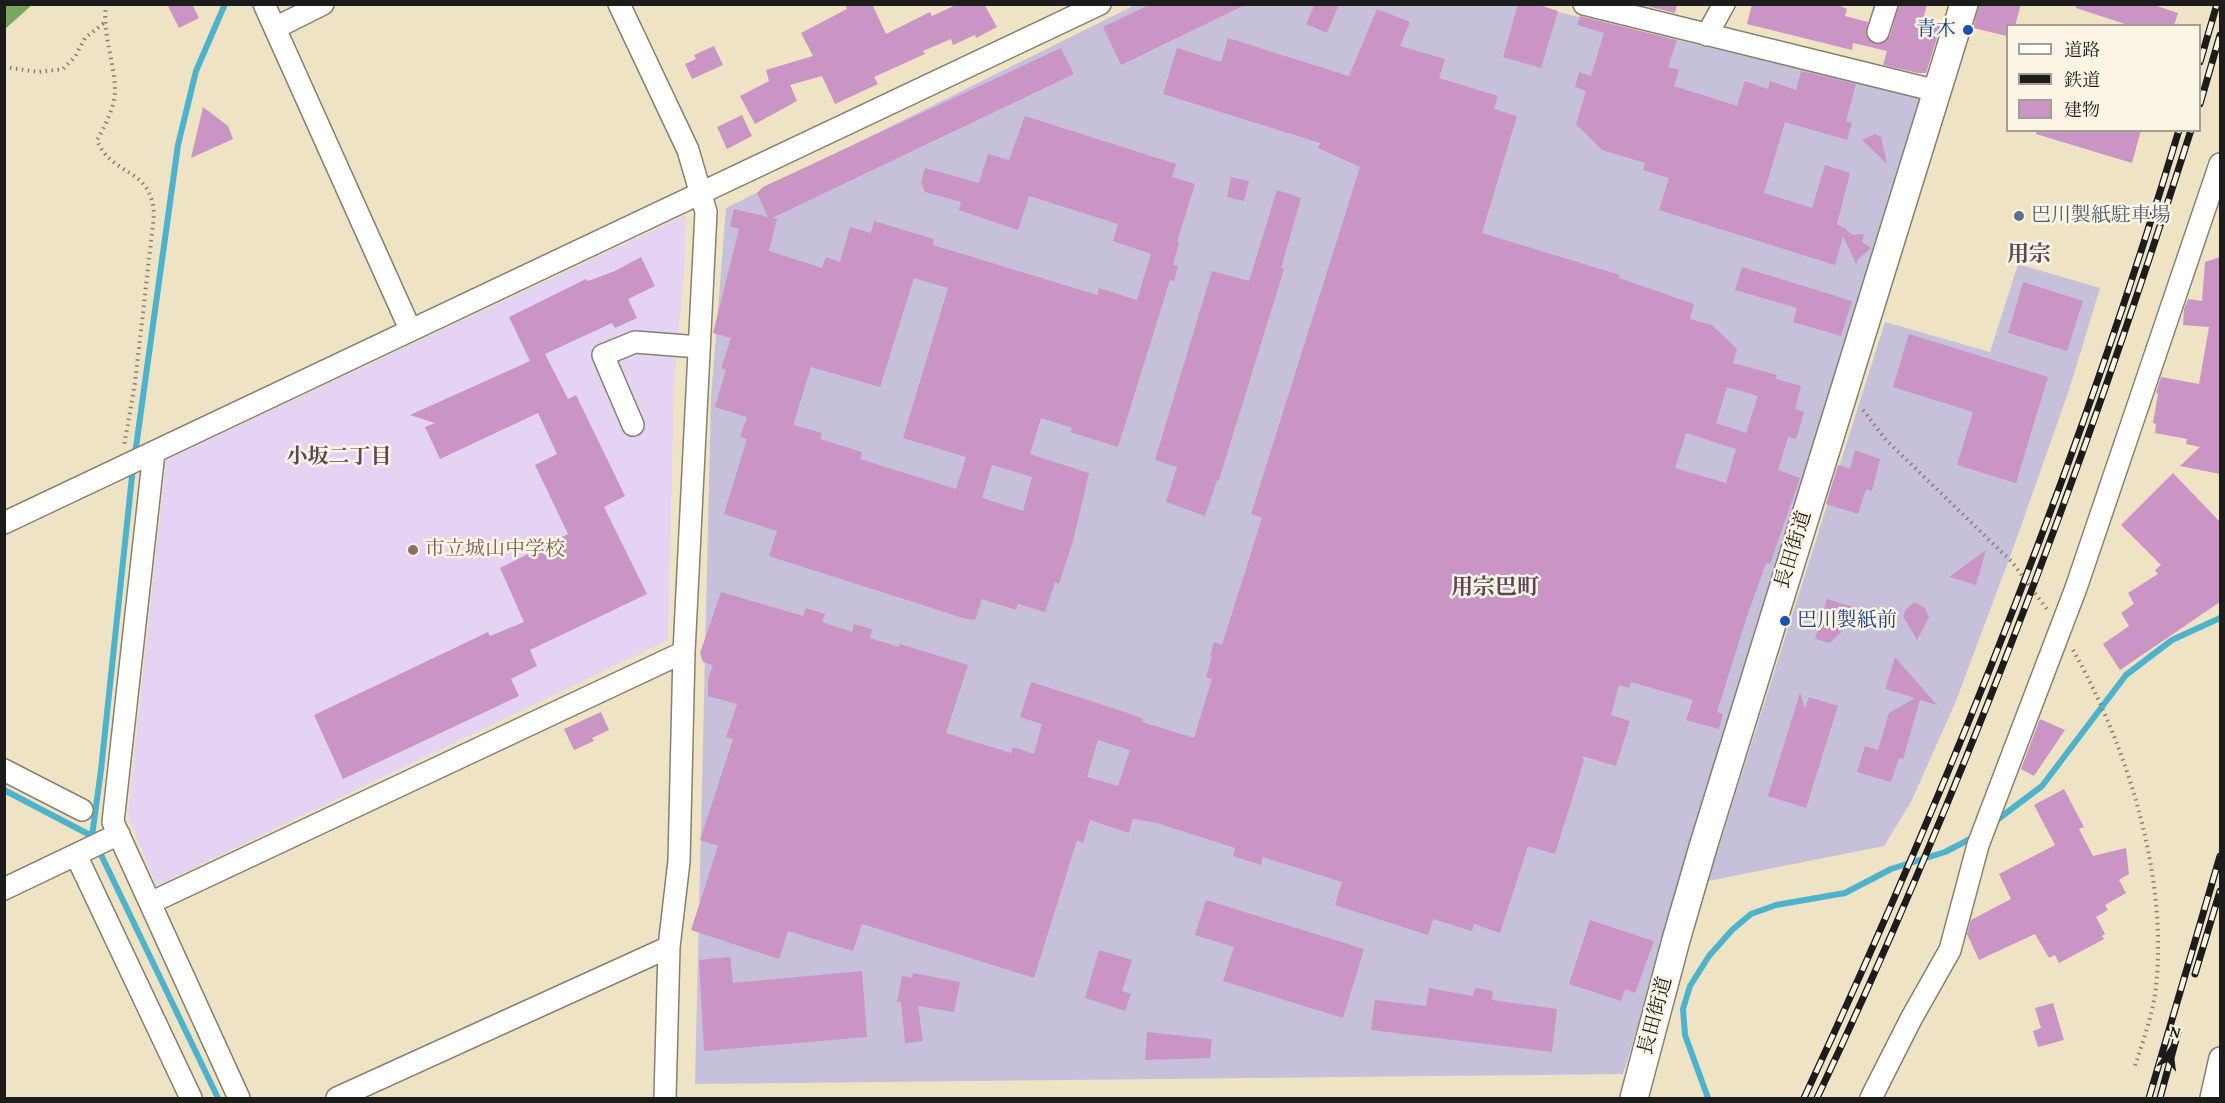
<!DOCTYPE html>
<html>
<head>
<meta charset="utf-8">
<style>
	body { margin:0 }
	#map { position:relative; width:2225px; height:1103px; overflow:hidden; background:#efe3c5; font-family:"Gentium Book Plus","Noto Serif JP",serif }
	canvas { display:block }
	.frame { position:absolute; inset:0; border:6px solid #1c1c1c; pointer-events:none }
	.legend { position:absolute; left:2006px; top:24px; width:195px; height:108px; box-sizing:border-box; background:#fcf5e5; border:2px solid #a29e95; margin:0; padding:8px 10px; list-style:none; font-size:18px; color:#1c1c1c }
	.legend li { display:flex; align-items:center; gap:12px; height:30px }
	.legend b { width:30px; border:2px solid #a29e95 }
	.north { position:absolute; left:2141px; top:1019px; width:60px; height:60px; -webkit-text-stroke:4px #fcf5e5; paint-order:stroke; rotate:14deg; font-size:16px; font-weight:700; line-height:24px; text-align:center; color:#1c1c1c }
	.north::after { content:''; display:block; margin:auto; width:21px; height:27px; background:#1c1c1c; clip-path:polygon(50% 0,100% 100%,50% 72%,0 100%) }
</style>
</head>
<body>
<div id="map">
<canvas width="2225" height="1103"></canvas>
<div class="frame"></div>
<ul class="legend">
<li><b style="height:8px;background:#fff"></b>道路</li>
<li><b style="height:8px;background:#1c1c1c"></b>鉄道</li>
<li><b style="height:16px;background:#ca95c5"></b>建物</li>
</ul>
<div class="north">N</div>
</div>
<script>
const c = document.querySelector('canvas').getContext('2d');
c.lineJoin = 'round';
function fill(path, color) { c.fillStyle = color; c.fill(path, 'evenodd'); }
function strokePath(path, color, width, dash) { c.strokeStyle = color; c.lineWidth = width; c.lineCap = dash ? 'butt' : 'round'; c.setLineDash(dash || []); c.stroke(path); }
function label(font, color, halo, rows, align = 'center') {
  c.font = font + ' "Gentium Book Plus","Noto Serif JP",serif'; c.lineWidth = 5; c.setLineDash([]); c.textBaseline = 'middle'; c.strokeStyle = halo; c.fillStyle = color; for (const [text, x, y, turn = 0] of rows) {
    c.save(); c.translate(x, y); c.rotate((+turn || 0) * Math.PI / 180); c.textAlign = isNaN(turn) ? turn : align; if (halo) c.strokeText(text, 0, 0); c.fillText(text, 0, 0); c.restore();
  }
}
const built = new Path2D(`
	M686,215l-1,46 -11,121 -6,258 -512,246 -28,-71 38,-355z`);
const industrial = new Path2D(`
	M1135,5h393l399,94 -304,975 -928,10 16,-686 15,-190z
	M2018,264l82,24 -31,102 -55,156 -58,155 -45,101 -27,44 -176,35 177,-559 105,30z`);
const forest = new Path2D(`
	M5,4h27v1l-27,24z`);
const stream = new Path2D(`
	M135,454l43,-309 18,-74 29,-67
	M133,467l-32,303 -9,66 126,262
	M4,790l88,46
	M1993,823l49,-37 84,-111 46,-35 48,-22
	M1708,1098l-23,-63 -2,-26 7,-23 19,-30 23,-26 19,-16 25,-9 69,-12 46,-24 54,-17 31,-16`);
const building = new Path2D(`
	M167,4h25l7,14 -20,10z
	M845,4h27l14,30 44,-22 2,4 26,-12h26l13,23 -21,11 -1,-3 -22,10 -2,-6 -28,12 2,3 -51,23 4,7 -43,20 -13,-28 -32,9 7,16 -42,23 -15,-28 29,-15 -3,-11 47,-14 -12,-23 46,-24z
	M1151,4h96l-126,61 -18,-38z
	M1315,4h24l-12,29 -21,-9z
	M1518,4h18l22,7 -17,57 -38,-11z
	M1639,4h38l-2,9z
	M1752,4h84l11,5 -2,7 23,6 -2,13 9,9h6l9,-8 9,-32h28l-4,16 18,5 -15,48h-8l-35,-8 4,-14 -34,-8 -1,7 -105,-26z
	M1979,4h42l-6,22h-8v10l-34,-8z
	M2076,4h75l27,9 -4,13h-43l-55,-18z
	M1377,9l33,13 -10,24 45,13 -6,19 59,18 -4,13 23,7 -35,117 138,42 -1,3 75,26 -4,15 22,6 25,24 -4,14 44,12 -1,4 25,7 -6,23 9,3 -8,27 -8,-2 -10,33 22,8 -30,86 -4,-1 -20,56 -29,93 6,2 -4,15 -33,-9 7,-20 -62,-18 -2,6 -10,-3 -8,30 19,6 -14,45 -34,-10 2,4 -29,94 -27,-8 -28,87 -26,-9 -2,7 -39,-12 -5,16 -93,-30 7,-23 -79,-25 -2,8 -28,-9 2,-8 -78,-25 -24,-4 -4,14 -39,-13 -7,23 -6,-3 -43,138 -172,-54 -9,27 -65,-20 -9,28 -88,-29 27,-84 -18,-6 33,-101 -7,-2 11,-33 -29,-8v-16l5,-15 -10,-3 -3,-9 21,-61 82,24 3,-8 19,6 -3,8 30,10 2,-8 18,5 -2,9 29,9 1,-3 68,21 -22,68 65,20 2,-6 21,7 8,-30 -22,-7 11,-35 100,32 12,5 -1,3 52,16 18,-59 -6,-2 6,-20 -2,-1 4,-14 8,3 40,-127 -11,-4 109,-347 -42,-19 2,-5 -157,-49 14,-46 44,14 7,-24 121,38zM1727,387l31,9 -12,37 -30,-10zM1686,433l50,16 -10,34 -51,-15zM1098,740l32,10 -12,36 -31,-9z
	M1580,16l97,24 -9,27 11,3 -5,16 63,20 8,-25 23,8 2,-8 26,9 5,-19 55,13 -10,37 6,2 -5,17 -62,-18 -21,71 48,15 13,-43 25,8 -13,51 7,4 2,-2 -1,3 8,6 11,-1 -2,8 9,6 -13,11 -2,5 -13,-28 -8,29 -176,-55 10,-32 -26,-8 2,-7 -43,-13 -26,-26 10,-33 -11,-4 4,-15 12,4 13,-43 -27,-8z
	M714,46l9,19 -31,14 -7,-15 11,-5 -2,-4z
	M1061,48l13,26 -302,144 5,1 -8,32 53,17 4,-11 14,5 10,-35 21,6 3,-12 60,18 -1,6 164,50 2,-7 38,12 14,-46 -38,-13 5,-17 -89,-28 -11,34 -59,-20 2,-8 -36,-10 -4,-10 4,-14 54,15 9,-29 21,6 16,-44 151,48 -4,13 23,7 -18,58 2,1 -6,22 5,1 -4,15 -4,-1 -52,167 -48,-15 2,-4 -31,-10 -11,36 59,19 -16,68 -14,43 -4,-2 -10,30 -27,-8 -2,6 -34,-11 -7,21 -12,-2 -194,-62 8,-25 -53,-17 23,-75 -7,-2 7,-20 -32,-10 11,-37 -5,-2 10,-30 -18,-5 26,-104 -9,-3 4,-17 34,8 -11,-24 6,-6zM914,278l34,10 -45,150 63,19 -10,32 -96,-30 2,-7 -42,-13 2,-6 -29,-8 18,-58 69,20zM992,465l40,12 -9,34 -41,-13z
	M203,107l25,19 5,13 -42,19z
	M742,115l10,21 -25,13 -10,-22z
	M2037,130h104l-9,33 -96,-29z
	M1875,134l6,3 6,27 -25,-24z
	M1231,177l18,4 -5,20 -17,-4z
	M1277,190l24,8 -20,70 3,1 -65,211h-2l-12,36 -39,-14 11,-35 -22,-7 57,-189 37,10z
	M641,257l14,29 -27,13 9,19 -22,10 -3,-5 -67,31 23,45 8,-4 49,101 -21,11 43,87 -117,56 7,16 -26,13 8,17 -176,83 -29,-64 174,-83 2,4 34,-14 -24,-54 68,-34 -33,-69 22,-11 -19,-41 -98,46 -15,-32 10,-4 -25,-8 120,-54 -21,-44 77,-38 2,2 27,-10z
	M2220,257v217l-40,-8 20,-19 -14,-3 1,-5 -32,-6 1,-9 -3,-1 5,-29 -2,-1 5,-16 38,7 10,-57 -26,-2 1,-16 4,-10 14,2 3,-39z
	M1742,267l110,34 -11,35 -48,-14 4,-14 -62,-18z
	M2023,282l60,19 -16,50 -59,-18z
	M1909,334l139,43 -32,106 -59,-18 16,-53 -80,-25z
	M1855,450l25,9 -8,32 -6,-2 -8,25 -32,-10 12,-39 12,4z
	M2173,473l47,49v80l-100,68 -17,-26 26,-18 -8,-13 13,-9 -6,-11 30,-19 -3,-4 6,-5 -40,-40z
	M1986,550l-10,35 -27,-8z
	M1827,599l36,11 -33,33 -15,-4z
	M1915,602l10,6 4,9 -12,23 -14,-24 3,-7z
	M1895,657l42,48 -17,-5 -17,59 -4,-1 -8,24 -34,-10 8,-26 13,4 11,-37 26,-15 -30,-9z
	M1800,693l5,16 4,-12 29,9 -32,102 -38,-12z
	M601,712l8,18 -17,8 2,3 -20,9 -10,-21z
	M2040,719l25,11 -31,46 -13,-7z
	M2064,789l20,38 -5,2 14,27 33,-8 3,26 -10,6 7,13 -21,12 3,5 -12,7 9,17 -3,2 2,3 -45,24 -4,-8 -6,3 -14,-24 -56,26 -12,-26 4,-14 40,-21 -12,-25 56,-29 -21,-40z
	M1206,900l158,49 -21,69 -120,-37 11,-34 -39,-12z
	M1590,920l64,21 -19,52 -10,-4 -4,12 -52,-17z
	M1099,950l33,10 -10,31 9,3 -6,17 -40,-13z
	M730,957l3,26 129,-12 5,66 -163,14 -5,-91z
	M913,973l47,9 -6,30 -36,-6 5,35 -18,2 -4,-41h-4l5,-26 10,2z
	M1429,988l44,8 2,-8 18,3 -1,9 65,9 -5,43 -181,-22 4,-30 51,6z
	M2053,1003l11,37 -26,7 -5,-16 8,-3 -6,-20z
	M1147,1032l65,7 -2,19 -65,2z`);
const path = new Path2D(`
	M106,4c-4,31 9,58 9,88 -1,17 -10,34 -18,48 14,37 55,26 57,75l-19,168 -11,63
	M4,67l34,5 25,-3 12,-12 10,-19 19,-15
	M1863,410l23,30 126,122 36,49
	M2073,650c54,96 95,225 83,337 -3,27 -13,54 -21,79`);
const minor = new Path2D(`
	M264,4l146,325
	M619,4l69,146 18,62 -22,440 -5,209 -10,86 -4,151
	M1584,4l353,87
	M275,28l48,-24
	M1878,32l9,-28
	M1707,35l17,-31
	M633,425l-30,-70 32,-13 64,5
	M154,452l-41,370 126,276
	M4,523l1096,-519
	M4,770l78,40
	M76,855l115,243
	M4,889l115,-55
	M150,903l534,-251
	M337,1098l332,-151
	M1871,1098l40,-79 39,-69 28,-105 98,-257 144,-424
	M2211,1098l9,-40`);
const major = new Path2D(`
	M1634,1098l42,-158 27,-93 261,-843`);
const rail = new Path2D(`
	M2200,62l17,-58
	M2200,104l20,-69
	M2195,974l25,-83
	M1804,1098c146,-313 275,-636 375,-968
	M1817,1098c148,-313 269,-637 374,-968
	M2149,1098l71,-242
	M2160,1098l18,-66`);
const markers = [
	[1968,30,6,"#1a4fb4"],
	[2019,216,6,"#5c6f8a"],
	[413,550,6,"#8d6e63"],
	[1785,621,6,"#1a4fb4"]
];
const transitNames = [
	["青木",1956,30],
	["巴川製紙前",1797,621,"left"]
];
const serviceNames = [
	["巴川製紙駐車場",2031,216]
];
const educationNames = [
	["市立城山中学校",425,550]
];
const streetNames = [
	["長田街道",1794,550,-73],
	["長田街道",1656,1016,-75]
];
const neighbourhoodNames = [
	["小坂二丁目",339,458]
];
const quarterNames = [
	["用宗",2029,255],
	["用宗巴町",1495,588]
];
fill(built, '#e4d3f2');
fill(industrial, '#c6c0da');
fill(forest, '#79a761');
strokePath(stream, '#4db3cc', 6);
fill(building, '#ca95c5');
strokePath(minor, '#868070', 24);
strokePath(major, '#868070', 30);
strokePath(path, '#868070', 4, [1.5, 4.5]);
strokePath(minor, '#fff', 21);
strokePath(major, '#fff', 27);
strokePath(rail, '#1c1c1c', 7);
strokePath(rail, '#fcf5e5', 4.5, [14]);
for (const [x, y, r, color] of markers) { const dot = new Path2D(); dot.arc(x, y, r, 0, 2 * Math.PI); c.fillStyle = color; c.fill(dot); strokePath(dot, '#fcf5e5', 2); }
label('20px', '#164399', '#fcf5e5', transitNames, 'right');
label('20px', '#4e5e75', '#fcf5e5', serviceNames, 'left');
label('20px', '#785e54', '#fcf5e5', educationNames, 'left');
label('20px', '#1c1c1c', '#fcf5e5', streetNames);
label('bold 21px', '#594657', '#fcf5e5', neighbourhoodNames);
label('bold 22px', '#594657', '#fcf5e5', quarterNames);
</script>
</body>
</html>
